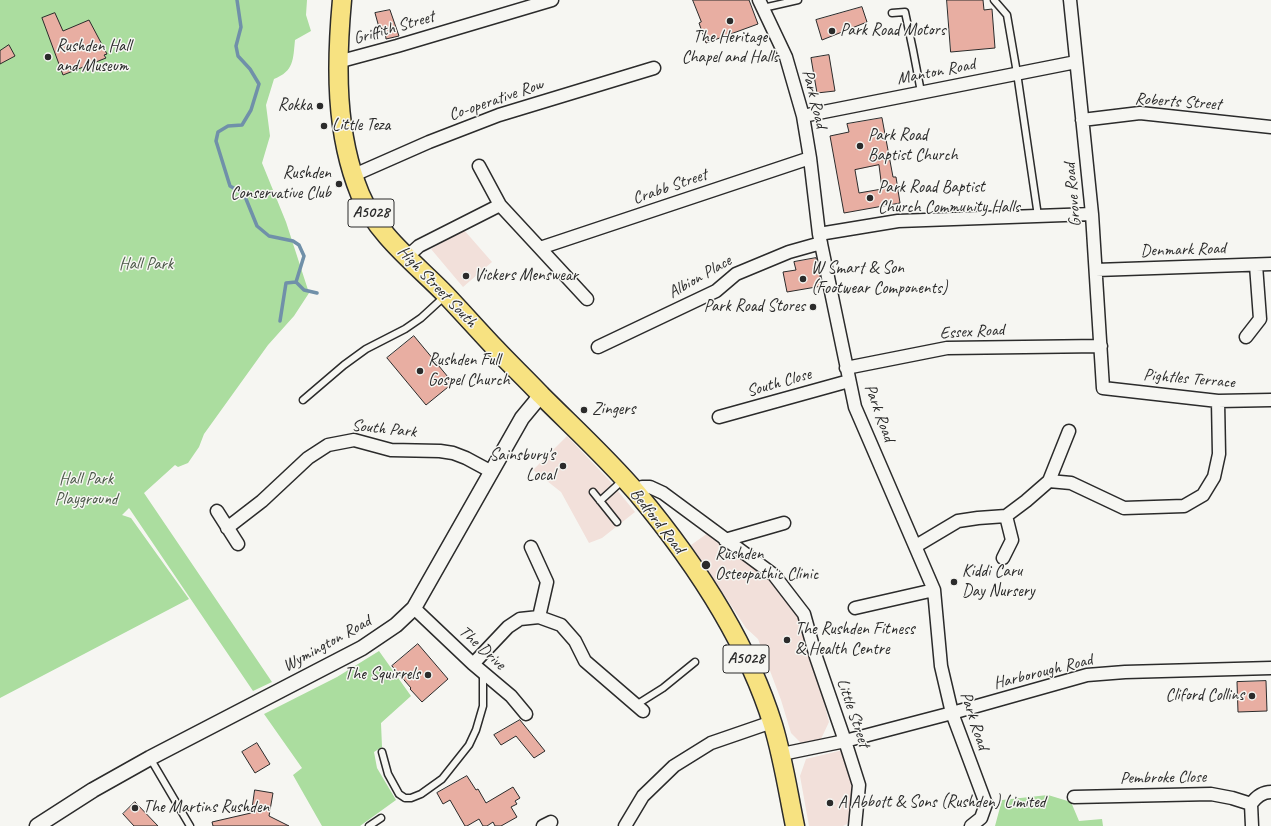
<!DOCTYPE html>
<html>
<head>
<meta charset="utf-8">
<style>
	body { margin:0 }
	canvas { display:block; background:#f6f6f2 }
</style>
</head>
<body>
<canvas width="1271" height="826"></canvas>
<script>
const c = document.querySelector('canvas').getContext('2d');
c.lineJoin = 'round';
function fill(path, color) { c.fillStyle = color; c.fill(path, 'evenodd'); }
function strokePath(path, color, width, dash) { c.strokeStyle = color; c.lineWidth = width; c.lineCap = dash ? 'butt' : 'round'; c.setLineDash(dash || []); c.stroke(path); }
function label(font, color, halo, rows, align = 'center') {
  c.font = font + ' Caveat,sans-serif'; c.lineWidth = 3; c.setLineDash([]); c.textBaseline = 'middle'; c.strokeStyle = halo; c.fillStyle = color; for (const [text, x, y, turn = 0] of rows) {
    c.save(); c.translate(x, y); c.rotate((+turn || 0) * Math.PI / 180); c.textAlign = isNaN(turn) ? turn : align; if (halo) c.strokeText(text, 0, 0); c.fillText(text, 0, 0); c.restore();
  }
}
const built = new Path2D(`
	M464,230l28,32 -29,25 -32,-38z
	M567,436l42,44 26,32 -33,26 -13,5 -28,-51 -28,-22z
	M708,533l64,43 27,40 18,59 12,47 -8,17 -20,4 -10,-10 -10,-33 -23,-61 -12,-11 -55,-83z
	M843,750l10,30 -1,35 -5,9 -4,2h-34l-9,-50 6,-17z`);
const green = new Path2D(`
	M0,0h307l-1,15 5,16 -16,9c-2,20 -1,31 -21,39l-8,26 4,31 -8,27 24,59 23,71 -15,23 -26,29 -64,89 -5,13 -11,16 -10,4 -3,-2 -31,28 128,189 -19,9 -124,-183 -7,7 9,3 58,81 -189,99z
	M379,651l32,45 -30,27 1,24 -8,5 3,16 19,32 -36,26h-38l-29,-51 9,-7 -38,-54 73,-37z
	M1048,795l23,7 8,19 23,-2 1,7h-108l7,-26z`);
const stream = new Path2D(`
	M237,0l4,27 -5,19 2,10 12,13 9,15 -8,26 -9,15 -14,1 -10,6 -2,9 14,45 14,8 13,32 12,10 24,5 6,4 5,11 -8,26 -10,1 -6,38
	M296,282l8,8 13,3`);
const building = new Path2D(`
	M693,0h56l9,24 -52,19 -7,-20 2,-1z
	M947,0h36l1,10 8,-1 3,39 -44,4z
	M862,7l5,15 -45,18 -6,-20z
	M390,10l9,26 -13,3 -1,-9 -5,1 -5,-18z
	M55,13l8,18 26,-11 18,34 -3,1 2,3 -43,17 -21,-57z
	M9,45l6,11 -15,8v-13z
	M829,55l6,36 -18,2 -6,-35z
	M882,118l11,59h3l4,26 -56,10 -14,-77 19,-4 -2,-8zM879,165l3,24 -23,4 -4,-23z
	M816,258l6,28 -35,6 -4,-20 13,-2 -2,-8z
	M414,336l39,47 -27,22 -39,-47z
	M418,644l30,35 -26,23 -12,-13 1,-1 -19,-22z
	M1266,681l1,30 -29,1 -1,-30z
	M520,720l25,31 -11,7 -18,-22 -15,9 -7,-10z
	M257,743l13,21 -15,9 -13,-21z
	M467,776l9,14 2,-1 8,14 27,-16 7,11 -5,3 2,3 -6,3 6,10 -16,9h-6l-2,-4 -6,4h-4l-4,-7 -12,7h-2l-15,-26 -7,4 -6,-11z
	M255,790l18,3 -4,23 20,10h-76l-1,-4 39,-9z
	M135,802l23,24h-24l-11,-12z`);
const service = new Path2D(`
	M994,0l13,15 10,58 21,143
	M763,8l35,-8
	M892,13l13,-1 8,38 8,42
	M303,400l41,-35 22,-16 39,-20 16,-11 24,-22
	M593,492l24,30
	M600,501l22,-20
	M636,705l27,-17 32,-26
	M382,752l6,22 11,20 6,4h6l10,-4 21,-15 27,-34 7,-15 7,-24v-34
	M150,758l40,68
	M369,826l12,-8`);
const minor = new Path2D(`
	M759,0l27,57 17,59 7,42 9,76 36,173 79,183 7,76 11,47 34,91 -5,14 -10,8
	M1070,0l22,214 11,174 115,13 53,-1
	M338,59l7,1 52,-14 155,-46
	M803,116l273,-54
	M1082,120l58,-7 131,14
	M479,166l21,39 87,94
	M354,175l75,-33 70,-27 155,-47
	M819,234l79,-13 194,-7
	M540,248l270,-90
	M408,256l11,-10 81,-41
	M1096,270l175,-6
	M1246,337l14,-18 -4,-54
	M598,347l118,-56 20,-17 53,-22 32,-9
	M846,368l101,-20 154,-2
	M719,417l130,-36
	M1049,481l20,-50
	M636,492l6,-5h8l13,6 111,82 30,39 12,43 29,84 14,44 -4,41
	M217,511l21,33
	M227,528l35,-27 46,-43 20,-13 26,-5 37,10 49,1 13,2 13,5 26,14
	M725,540l59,-17
	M916,546l42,-25 20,-3 28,-2 20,-15 23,-20 22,2 53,25 60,-2 19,-11 11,-18 5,-23 -1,-53
	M531,547l16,35 -8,35
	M1003,558l9,-18 -6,-24
	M414,608l59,56 38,32 15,18
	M855,608l79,-18
	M473,664l35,-37 12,-8 19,-2 22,8 14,16 10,20 58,50
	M782,754l63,-13 107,-28 135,-38 38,-3 146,-4
	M1074,797l137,-3 21,4 19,6
	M543,826l8,-4
	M625,826l18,-30 31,-30 37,-23 61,-21
	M1252,826l-1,-22c5,-7 11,-12 20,-12`);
const tertiary = new Path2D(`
	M37,826l56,-36 57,-32 212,-110 34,-23 18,-17 108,-190 19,-23`);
const primary = new Path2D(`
	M342,0c-6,65 -7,133 18,194 17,41 56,70 86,101 17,18 33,36 50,54 14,15 30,30 45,46 32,32 66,63 96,98 56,67 110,148 136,232 10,33 15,67 22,101`);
const markers = [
	[730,21,4,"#2b2b2b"],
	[832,31,4,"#2b2b2b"],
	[48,57,4,"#2b2b2b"],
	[320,106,4,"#2b2b2b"],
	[324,126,4,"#2b2b2b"],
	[860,146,4,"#2b2b2b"],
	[339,184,4,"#2b2b2b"],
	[870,198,4,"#2b2b2b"],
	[466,276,4,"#2b2b2b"],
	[803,279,4,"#2b2b2b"],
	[813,307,4,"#2b2b2b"],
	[420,371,4,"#2b2b2b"],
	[584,410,4,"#2b2b2b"],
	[563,466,4,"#2b2b2b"],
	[706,565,5,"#2b2b2b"],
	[954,582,4,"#2b2b2b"],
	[787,640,4,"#2b2b2b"],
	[428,675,4,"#2b2b2b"],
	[1252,696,4,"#2b2b2b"],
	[830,803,4,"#2b2b2b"],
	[135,808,4,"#2b2b2b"]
];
const shields = [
	[371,213,46],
	[746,659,46]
];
const shieldNames = [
	["A5028",371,213],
	["A5028",746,659]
];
const streetNames = [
	["Griffith Street",394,28,-16],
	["Manton Road",936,72,-11],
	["Park Road",814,99,76],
	["Co-operative Row",496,100,-19],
	["Roberts Street",1178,102,4],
	["Crabb Street",670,187,-19],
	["Grove Road",1073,195,-95],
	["Denmark Road",1183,250,-2],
	["Albion Place",700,277,-30],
	["High Street South",437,287,46],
	["Essex Road",972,332,-3],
	["Pightles Terrace",1189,379,5],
	["South Close",779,383,-16],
	["Park Road",879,413,70],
	["South Park",384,429,6],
	["Bedford Road",657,521,52],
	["Wymington Road",327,644,-29],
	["The Drive",482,648,42],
	["Harborough Road",1043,672,-14],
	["Little Street",853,713,71],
	["Park Road",974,721,72],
	["Pembroke Close",1163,778,-1]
];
const poiNames = [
	["Park Road Motors",840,31],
	["The Heritage",730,38,"center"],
	["Chapel and Halls",730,58,"center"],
	["Rushden Hall",56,47],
	["and Museum",56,67],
	["Rokka",312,106,"right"],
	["Little Teza",332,126],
	["Park Road",868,136],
	["Baptist Church",868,156],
	["Rushden",331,174,"right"],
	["Conservative Club",331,194,"right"],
	["Park Road Baptist",878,188],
	["Church Community Halls",878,208],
	["W Smart & Son",811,269],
	["(Footwear Components)",811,289],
	["Vickers Menswear",474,276],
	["Park Road Stores",805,307,"right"],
	["Rushden Full",428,361],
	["Gospel Church",428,381],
	["Zingers",592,410],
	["Sainsbury's",555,456,"right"],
	["Local",555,476,"right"],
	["Rushden",715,555],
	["Osteopathic Clinic",715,575],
	["Kiddi Caru",962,572],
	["Day Nursery",962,592],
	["The Rushden Fitness",795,630],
	["& Health Centre",795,650],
	["The Squirrels",420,675,"right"],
	["Cliford Collins",1244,696,"right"],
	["A Abbott & Sons (Rushden) Limited",838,803],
	["The Martins Rushden",143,808]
];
const parkNames = [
	["Hall Park",146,265],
	["Hall Park",86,480],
	["Playground",86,500]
];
fill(built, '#f2e0da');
fill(green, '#abdd9f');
strokePath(stream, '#7090a9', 3.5);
fill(building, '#e8aea2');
strokePath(building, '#2b2b2b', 1);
strokePath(service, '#2b2b2b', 9);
strokePath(minor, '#2b2b2b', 15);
strokePath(tertiary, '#2b2b2b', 17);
strokePath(primary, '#2b2b2b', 21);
strokePath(service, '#f6f6f2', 6);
strokePath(minor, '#f6f6f2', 12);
strokePath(tertiary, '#f6f6f2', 14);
strokePath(primary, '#f7e281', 18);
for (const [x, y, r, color] of markers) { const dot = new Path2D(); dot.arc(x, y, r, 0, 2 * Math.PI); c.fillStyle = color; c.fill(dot); strokePath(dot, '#f6f6f2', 1.5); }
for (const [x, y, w] of shields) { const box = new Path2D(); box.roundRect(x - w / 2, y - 14, w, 28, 3); c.fillStyle = '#f6f6f2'; c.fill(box); strokePath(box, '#2b2b2b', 1); }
label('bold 16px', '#2b2b2b', null, shieldNames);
label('17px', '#2b2b2b', '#f6f6f2', streetNames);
label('17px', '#2b2b2b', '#f6f6f2', poiNames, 'left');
label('17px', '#4b5848', '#f6f6f2', parkNames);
</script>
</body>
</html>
